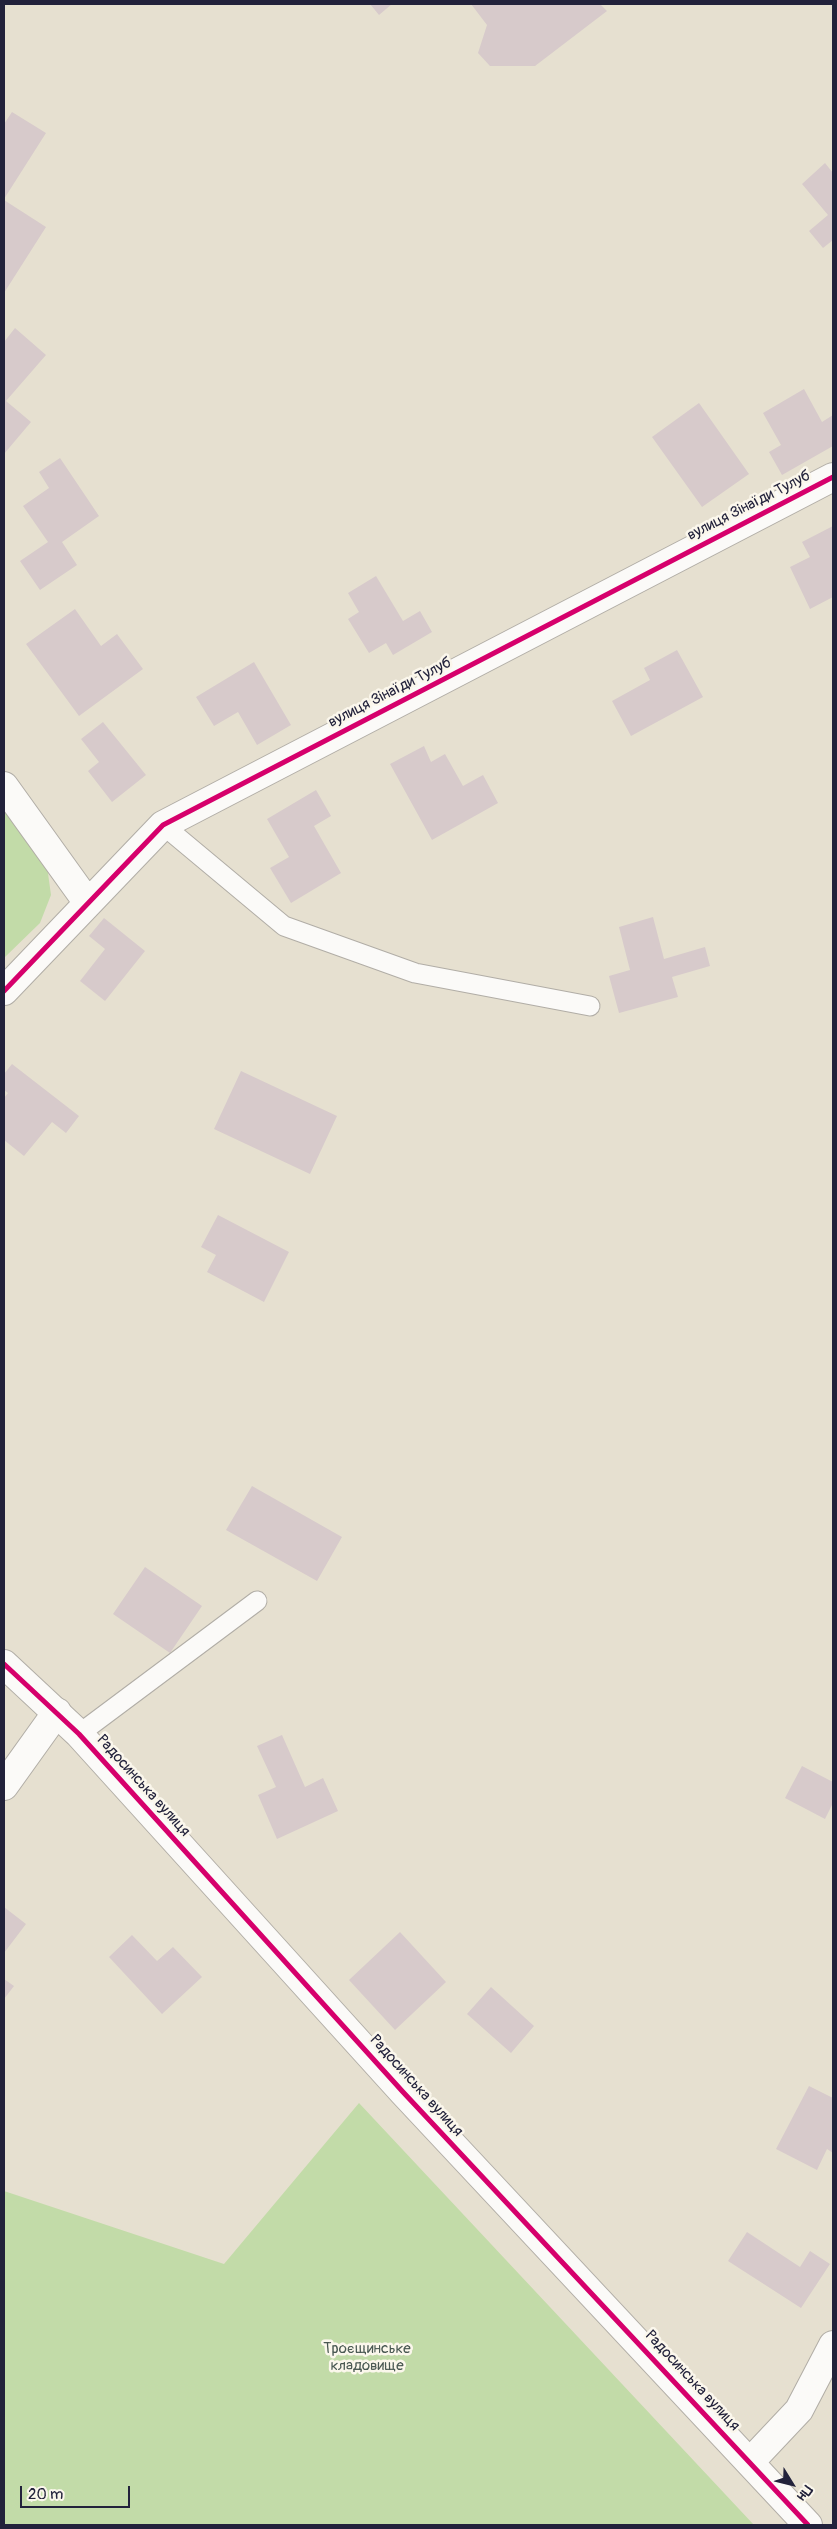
<!DOCTYPE html>
<html>
<head>
<meta charset="utf-8">
<style>
	body { margin:0 }
	#map { position:relative; width:837px; height:2529px; overflow:hidden; background:#e6e0d0; font-family:Pangolin,sans-serif }
	canvas { display:block }
	.frame { position:absolute; inset:0; border:5px solid #22223b; pointer-events:none }
	.north { position:absolute; left:767px; top:2459px; width:50px; height:50px; -webkit-text-stroke:4px #fbf7ec; paint-order:stroke; rotate:126deg; font-size:14px; font-weight:700; line-height:20px; text-align:center; color:#22223b }
	.north::after { content:''; display:block; margin:auto; width:18px; height:22px; background:#22223b; clip-path:polygon(50% 0,100% 100%,50% 72%,0 100%) }
	.scale { position:absolute; left:20px; top:2486px; width:110px; height:22px; box-sizing:border-box; border:2px solid #22223b; border-top:0; padding-left:6px; font-size:15px; line-height:18px; white-space:nowrap; color:#22223b; -webkit-text-stroke:4px #fbf7ec; paint-order:stroke }
</style>
</head>
<body>
<div id="map">
<canvas width="837" height="2529"></canvas>
<div class="frame"></div>
<div class="north">Пн</div>
<div class="scale">20 m</div>
</div>
<script>
const c = document.querySelector('canvas').getContext('2d');
c.lineJoin = 'round';
function fill(path, color) { c.fillStyle = color; c.fill(path, 'evenodd'); }
function strokePath(path, color, width, dash) { c.strokeStyle = color; c.lineWidth = width; c.lineCap = dash ? 'butt' : 'round'; c.setLineDash(dash || []); c.stroke(path); }
function label(font, color, halo, rows, align = 'center') {
  c.font = font + ' Pangolin,sans-serif'; c.lineWidth = 5; c.setLineDash([]); c.textBaseline = 'middle'; c.strokeStyle = halo; c.fillStyle = color; for (const [text, x, y, turn = 0] of rows) {
    c.save(); c.translate(x, y); c.rotate((+turn || 0) * Math.PI / 180); c.textAlign = isNaN(turn) ? turn : align; if (halo) c.strokeText(text, 0, 0); c.fillText(text, 0, 0); c.restore();
  }
}
const green = new Path2D(`
	M4,805l43,61 4,29 -11,28 -36,35z
	M359,2103l395,422h-750v-334l220,73z`);
const building = new Path2D(`
	M370,4h22l-13,11z
	M471,4h129l7,7 -72,55h-45l-12,-13 9,-28z
	M12,112l34,21 -42,66v-75z
	M825,163l8,10v67l-10,8 -14,-17 19,-16 -26,-31z
	M4,200l42,27 -42,66z
	M15,328l31,27 -40,46 25,21 -27,32v-112z
	M804,389l18,33 11,-7v31l-51,29 -13,-23 12,-7 -18,-32z
	M699,403l50,71 -47,33 -50,-70z
	M60,458l39,58 -37,26 15,23 -37,25 -20,-29 28,-19 -25,-36 26,-18 -10,-16z
	M833,526v71l-23,12 -20,-42 20,-10 -8,-15z
	M376,576l27,45 17,-10 12,21 -39,23 -7,-12 -17,10 -21,-34 11,-7 -11,-19z
	M75,609l26,37 16,-12 26,35 -64,47 -53,-72z
	M677,650l26,47 -72,39 -19,-35 38,-21 -6,-12z
	M254,662l37,63 -34,20 -19,-33 -24,14 -18,-29z
	M103,722l43,53 -34,27 -24,-31 11,-9 -18,-23z
	M424,746l7,16 14,-8 18,32 20,-11 15,28 -66,37 -42,-76z
	M316,790l15,26 -17,10 27,47 -50,30 -21,-35 19,-11 -22,-38z
	M653,917l11,42 41,-12 5,19 -38,11 6,20 -59,16 -10,-37 21,-6 -11,-43z
	M104,918l41,33 -40,50 -25,-20 25,-32 -16,-13z
	M12,1064l67,52 -13,17 -14,-11 -28,34 -20,-16v-42l4,-5 -4,-3v-16z
	M241,1071l96,45 -27,58 -96,-45z
	M218,1215l71,37 -25,50 -57,-30 9,-17 -15,-8z
	M252,1486l90,51 -25,44 -91,-51z
	M145,1567l57,39 -32,47 -57,-39z
	M282,1735l23,52 18,-9 15,33 -61,28 -19,-44 18,-8 -19,-41z
	M802,1766l31,16v21l-8,16 -40,-21z
	M4,1907l22,17 -22,29z
	M400,1932l46,50 -51,48 -46,-50z
	M132,1935l25,26 16,-14 29,30 -40,37 -53,-57z
	M4,1979l10,7 -10,13z
	M491,1987l43,39 -23,27 -44,-39z
	M809,2086l24,12v55l-6,-4 -10,21 -41,-21z
	M747,2232l53,35 10,-16 20,13 -29,44 -73,-47z`);
const service = new Path2D(`
	M163,825l121,101 131,47 175,33
	M79,1734l178,-133`);
const minor = new Path2D(`
	M4,786l84,117
	M4,991l159,-166 670,-348
	M4,1786l53,-74
	M750,2462l49,-52 34,-65`);
const tertiary = new Path2D(`
	M4,1664l75,70 324,358 405,433`);
const cycleway = new Path2D(`
	M4,991l159,-166 670,-348
	M4,1664l75,70 324,358 405,433`);
const streetNames = [
	["вулиця Зінаїди Тулуб",749,506,-27],
	["вулиця Зінаїди Тулуб",390,693,-27],
	["Радосинська вулиця",143,1786,48],
	["Радосинська вулиця",416,2086,48],
	["Радосинська вулиця",692,2381,47]
];
const parkNames = [
	["Троєщинське",367,2349],
	["кладовище",367,2366]
];
fill(green, '#c2dba8');
fill(building, '#d7cacb');
strokePath(service, '#b1ada6', 21);
strokePath(minor, '#b1ada6', 30);
strokePath(tertiary, '#b1ada6', 30);
strokePath(service, '#fbfaf8', 19);
strokePath(minor, '#fbfaf8', 28);
strokePath(tertiary, '#fbfaf8', 28);
strokePath(cycleway, '#d6006c', 5);
label('15px', '#22223b', '#fbf7ec', streetNames);
label('15px', '#495852', '#fbf7ec', parkNames);
</script>
</body>
</html>
